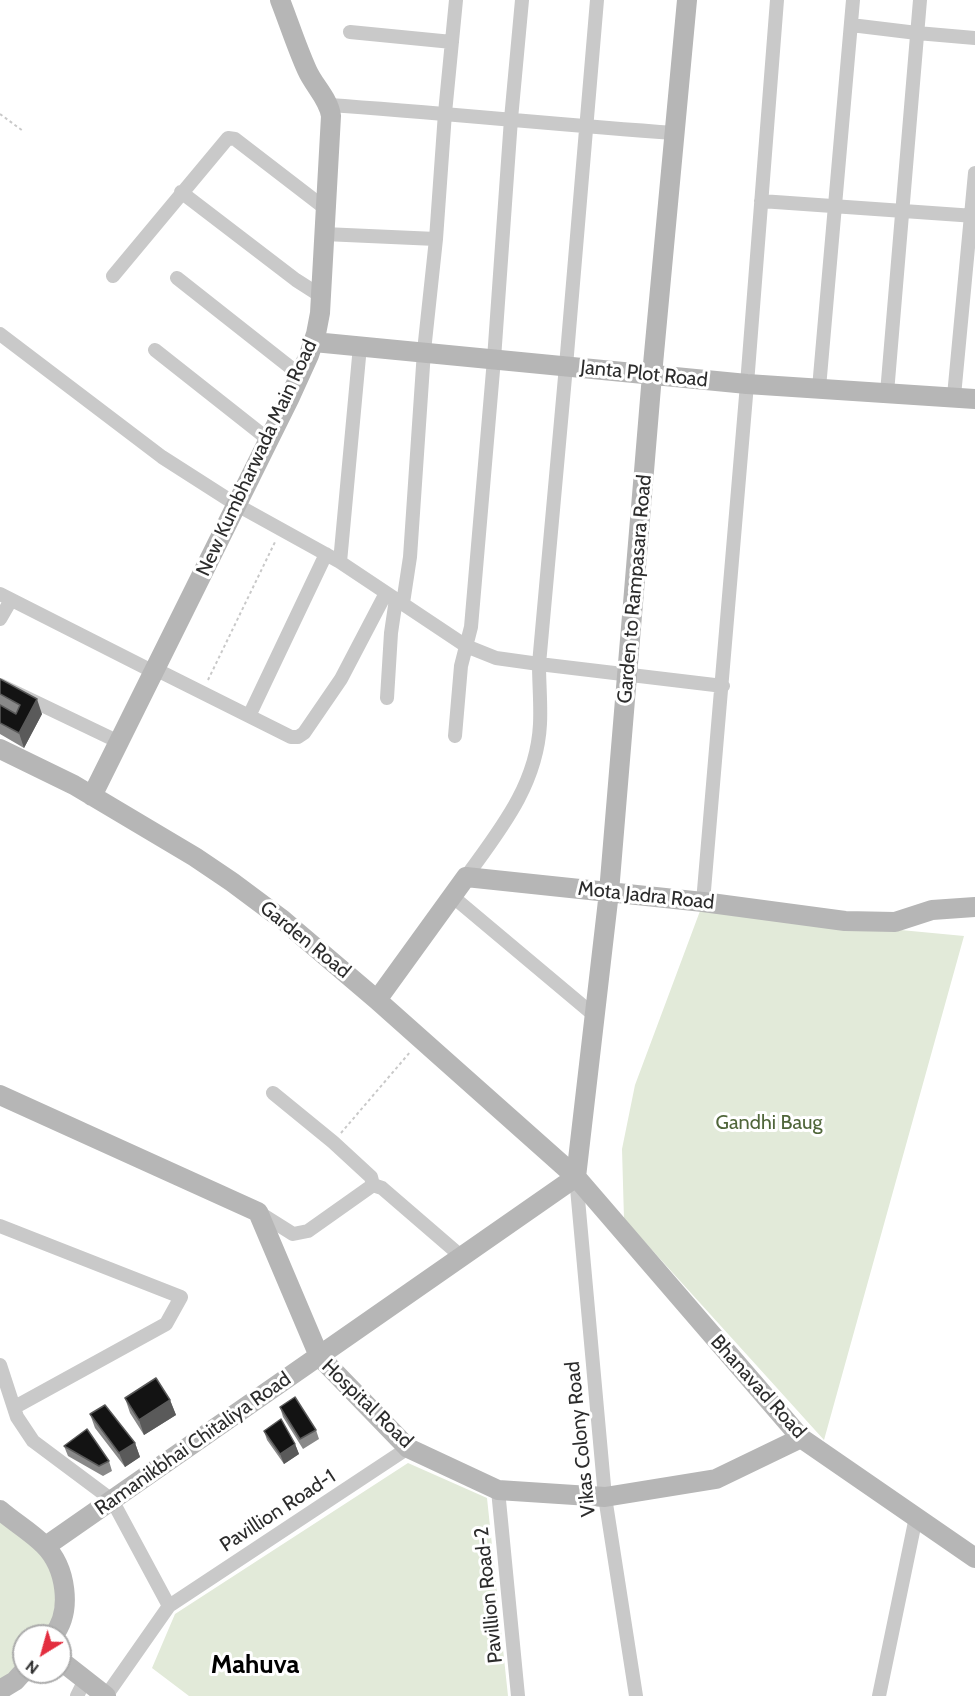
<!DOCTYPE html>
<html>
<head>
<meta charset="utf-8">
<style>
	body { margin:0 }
	#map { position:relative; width:975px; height:1696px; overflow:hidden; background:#fff; font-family:Cabin,sans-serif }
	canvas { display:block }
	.north { position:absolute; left:12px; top:1624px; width:60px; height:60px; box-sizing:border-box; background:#fff; border:2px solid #ababab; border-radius:50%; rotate:217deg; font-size:16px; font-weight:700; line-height:24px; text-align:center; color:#2c2c2c }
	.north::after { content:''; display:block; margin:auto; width:21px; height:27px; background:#e32e3f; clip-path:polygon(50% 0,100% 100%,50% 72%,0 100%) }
</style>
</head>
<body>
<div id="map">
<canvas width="975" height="1696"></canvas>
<div class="north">N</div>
</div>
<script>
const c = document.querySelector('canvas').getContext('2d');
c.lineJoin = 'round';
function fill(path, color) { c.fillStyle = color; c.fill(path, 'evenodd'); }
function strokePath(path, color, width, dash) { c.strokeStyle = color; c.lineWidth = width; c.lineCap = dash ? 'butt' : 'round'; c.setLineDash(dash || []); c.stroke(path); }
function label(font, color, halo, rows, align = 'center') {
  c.font = font + ' Cabin,sans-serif'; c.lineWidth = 6; c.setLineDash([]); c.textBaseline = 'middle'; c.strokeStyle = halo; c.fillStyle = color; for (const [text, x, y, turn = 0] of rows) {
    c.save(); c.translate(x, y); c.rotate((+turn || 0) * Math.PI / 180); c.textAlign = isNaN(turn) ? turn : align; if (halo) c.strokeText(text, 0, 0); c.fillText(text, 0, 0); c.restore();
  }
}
const green = new Path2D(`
	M700,911l264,25 -140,504 -200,-221 -2,-70 13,-64z
	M408,1463l79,35 21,198h-319l-37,-28 23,-54z
	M0,1513l60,62 -10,61h-26v32l-24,21z`);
const path = new Path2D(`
	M0,114l23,17
	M208,680l67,-138
	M341,1133l70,-82`);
const street = new Path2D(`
	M851,25l66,8 58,5
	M350,32l102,10
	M329,105c116,8 230,20 346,28
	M181,192l115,88 25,16
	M761,201l214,15
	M324,234l112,5
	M113,276l115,-138 7,1 91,70
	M177,278l123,97
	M0,334l162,123 75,48 103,57 126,84 30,12 43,6 27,-298 31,-366
	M155,350l114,90
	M819,388l34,-388
	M887,393l33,-393
	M954,396l21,-223
	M340,562l20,-216
	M0,594l154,78
	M403,603l7,-46 14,-206 12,-112 9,-126 11,-113
	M0,619l11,-19
	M155,669l136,68h7l6,-4 37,-54 45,-86
	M0,685l119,57
	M387,698l4,-65 5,-34
	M249,716l77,-162
	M455,736l6,-70 10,-39 23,-268 17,-240 11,-119
	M466,877c34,-47 71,-92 74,-153 1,-20 -1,-40 -1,-60l184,22
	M452,896l143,120
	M703,902l44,-518 30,-384
	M273,1093l60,49 38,35 2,8
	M576,1177l29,320 31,199
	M258,1212l35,22 15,-3 65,-46 9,3 80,69
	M0,1226l181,71 -15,27 -151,83
	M0,1365l17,52 16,24 79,59 57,106 239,-158
	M498,1490l20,206
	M77,1696l8,-16
	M106,1696l63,-90
	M879,1696l37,-179`);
const secondary = new Path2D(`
	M314,342l433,42 228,15
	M0,749l74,36 121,72 37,25 51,38 94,80 199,177 225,261 174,120
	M92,796l197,-397 20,-44 7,-21 4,-21 11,-197c-2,-17 -17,-30 -24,-46 -10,-22 -18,-47 -27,-70
	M377,1000l89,-123 237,25 142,19 50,1 37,-12 43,-3
	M0,1095l258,117 61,144 89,92 90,42 107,7 111,-18 85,-41
	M576,1177l33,-285 43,-517 35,-375
	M0,1510c14,12 31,22 44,35 22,22 29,66 9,91
	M46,1546l530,-369
	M60,1660l46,36
	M0,1690l15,-9 9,-10`);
const wall = new Path2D(`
	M0,679l42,35 -18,34 -24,-14z
	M125,1398l45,2 6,15 -32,20 -14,-22z
	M280,1407l36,23 3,9 -16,10 -20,-32z
	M90,1414l45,29 5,14 -15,10 -30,-39z
	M264,1431l31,13 4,10 -15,10 -17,-24z
	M64,1446l45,15 3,10 -9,5 -35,-20z`);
const shadedWall = new Path2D(`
	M37,699l5,15 -18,34 -5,-15z
	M170,1400l6,15 -32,20 -5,-15z
	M135,1443l5,14 -15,10 -6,-14z
	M295,1444l4,10 -15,10 -4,-10z`);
const building = new Path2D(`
	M0,679l37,20 -18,34 -19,-10v-18l16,9 4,-9 -20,-11z
	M156,1378l14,22 -31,20 -14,-22z
	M295,1397l21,33 -16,9 -20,-32z
	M105,1405l30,38 -16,10 -29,-39z
	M281,1419l14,25 -15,10 -16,-23z
	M87,1429l22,32 -10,5 -35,-20z`);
const streetNames = [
	["Janta Plot Road",644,374,6],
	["New Kumbharwada Main Road",257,458,-65],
	["Garden to Rampasara Road",635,589,-85],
	["Mota Jadra Road",646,896,6],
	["Garden Road",305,940,39],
	["Bhanavad Road",758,1387,48],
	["Hospital Road",367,1404,44],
	["Vikas Colony Road",581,1439,-96],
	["Ramanikbhai Chitaliya Road",193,1444,-35],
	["Pavillion Road-1",278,1511,-33],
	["Pavillion Road-2",489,1595,-96]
];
const parkNames = [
	["Gandhi Baug",769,1123]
];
const districtNames = [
	["Mahuva",255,1665]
];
fill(green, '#e2ead9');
strokePath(path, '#c9c9c9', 2, [3, 3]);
strokePath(street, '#c9c9c9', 14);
strokePath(secondary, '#b6b6b6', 20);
fill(wall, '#898989');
fill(shadedWall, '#5a5a5a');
fill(building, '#131313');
strokePath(building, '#5a5a5a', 1.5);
label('20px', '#2c2c2c', '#fff', streetNames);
label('20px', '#50663a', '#fff', parkNames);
label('bold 26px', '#000', '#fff', districtNames);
</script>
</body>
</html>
